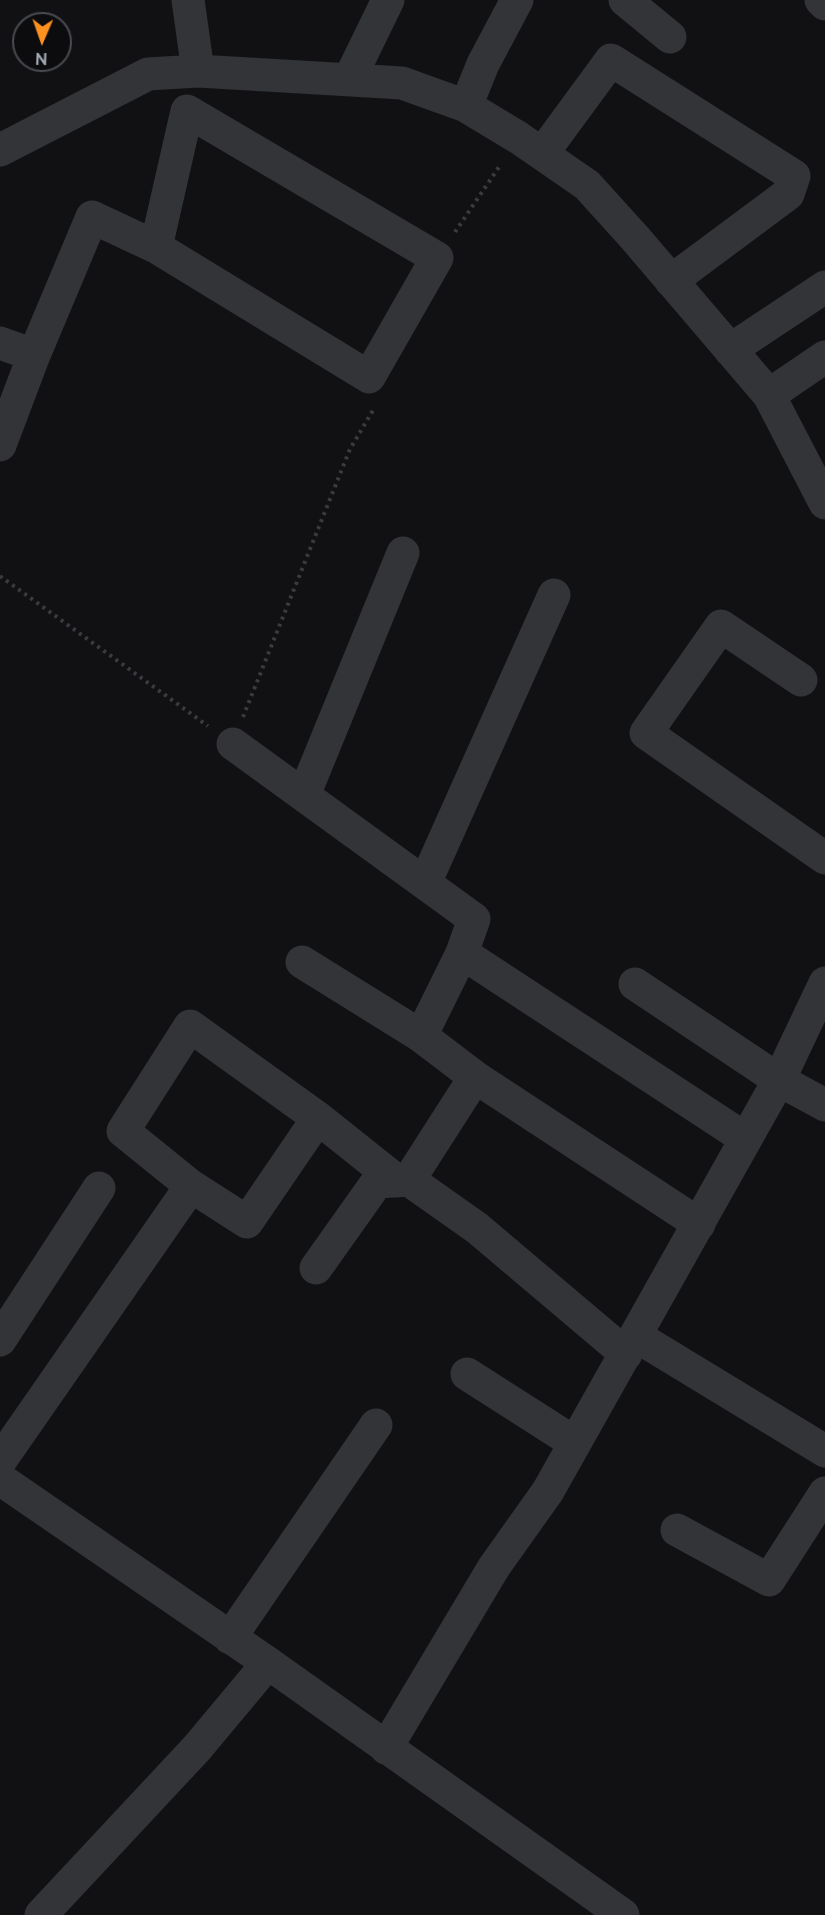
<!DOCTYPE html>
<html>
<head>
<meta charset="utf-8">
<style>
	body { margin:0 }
	#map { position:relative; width:825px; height:1915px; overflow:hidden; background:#111113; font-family:Raleway,sans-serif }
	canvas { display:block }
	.north { position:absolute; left:12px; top:12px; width:60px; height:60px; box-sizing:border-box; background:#0c0c0e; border:2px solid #484b51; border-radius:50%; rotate:182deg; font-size:16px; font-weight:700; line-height:24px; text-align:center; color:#a2aab5 }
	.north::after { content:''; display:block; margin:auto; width:21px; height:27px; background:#fd911f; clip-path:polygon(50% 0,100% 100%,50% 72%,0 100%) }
</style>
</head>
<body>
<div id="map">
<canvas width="825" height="1915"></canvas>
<div class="north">N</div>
</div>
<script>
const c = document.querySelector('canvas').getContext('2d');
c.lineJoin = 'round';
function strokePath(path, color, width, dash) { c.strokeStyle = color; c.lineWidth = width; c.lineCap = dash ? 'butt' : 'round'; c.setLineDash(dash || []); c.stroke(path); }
const path = new Path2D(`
	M455,232l46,-68
	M0,576l208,150
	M243,717l107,-268 25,-42`);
const minor = new Path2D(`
	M188,0l10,71
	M625,0l45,37
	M821,0l4,4
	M350,78l38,-78
	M466,106l17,-42 34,-64
	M0,150l148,-76 50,-3 204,12 64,23 53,32 68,47 48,53 134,157 56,108
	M542,154l69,-94 183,116 -6,18 -117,87
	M0,343l34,12
	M730,350l95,-63
	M769,395l56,-38
	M0,445l34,-90 58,-138 64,30 213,130 68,-119 -250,-147 -31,136
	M801,680l-80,-54 -75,107 179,125
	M233,744l241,175 -12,34 -41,83
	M304,795l99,-242
	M425,883l129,-288
	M462,953l284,186
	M302,962l119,74 54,41
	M635,984l144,96 46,25
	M190,1026l128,92 -71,104 -56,-36 -68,-55z
	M318,1118l79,63
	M409,1180l68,48 149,126
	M316,1268l61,-86 32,-2 66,-103 224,147
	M636,1336l189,115
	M0,1340l99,-152
	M467,1374l108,69
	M0,1461l191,-275
	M0,1479l268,184 355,252
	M677,1530l92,50 56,-87
	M230,1638l146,-213
	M386,1748l108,-181 54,-76 231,-411 46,-97
	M41,1915l156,-167 71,-85`);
strokePath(path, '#383b3f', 4, [3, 4.5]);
strokePath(minor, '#323438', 33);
</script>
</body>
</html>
